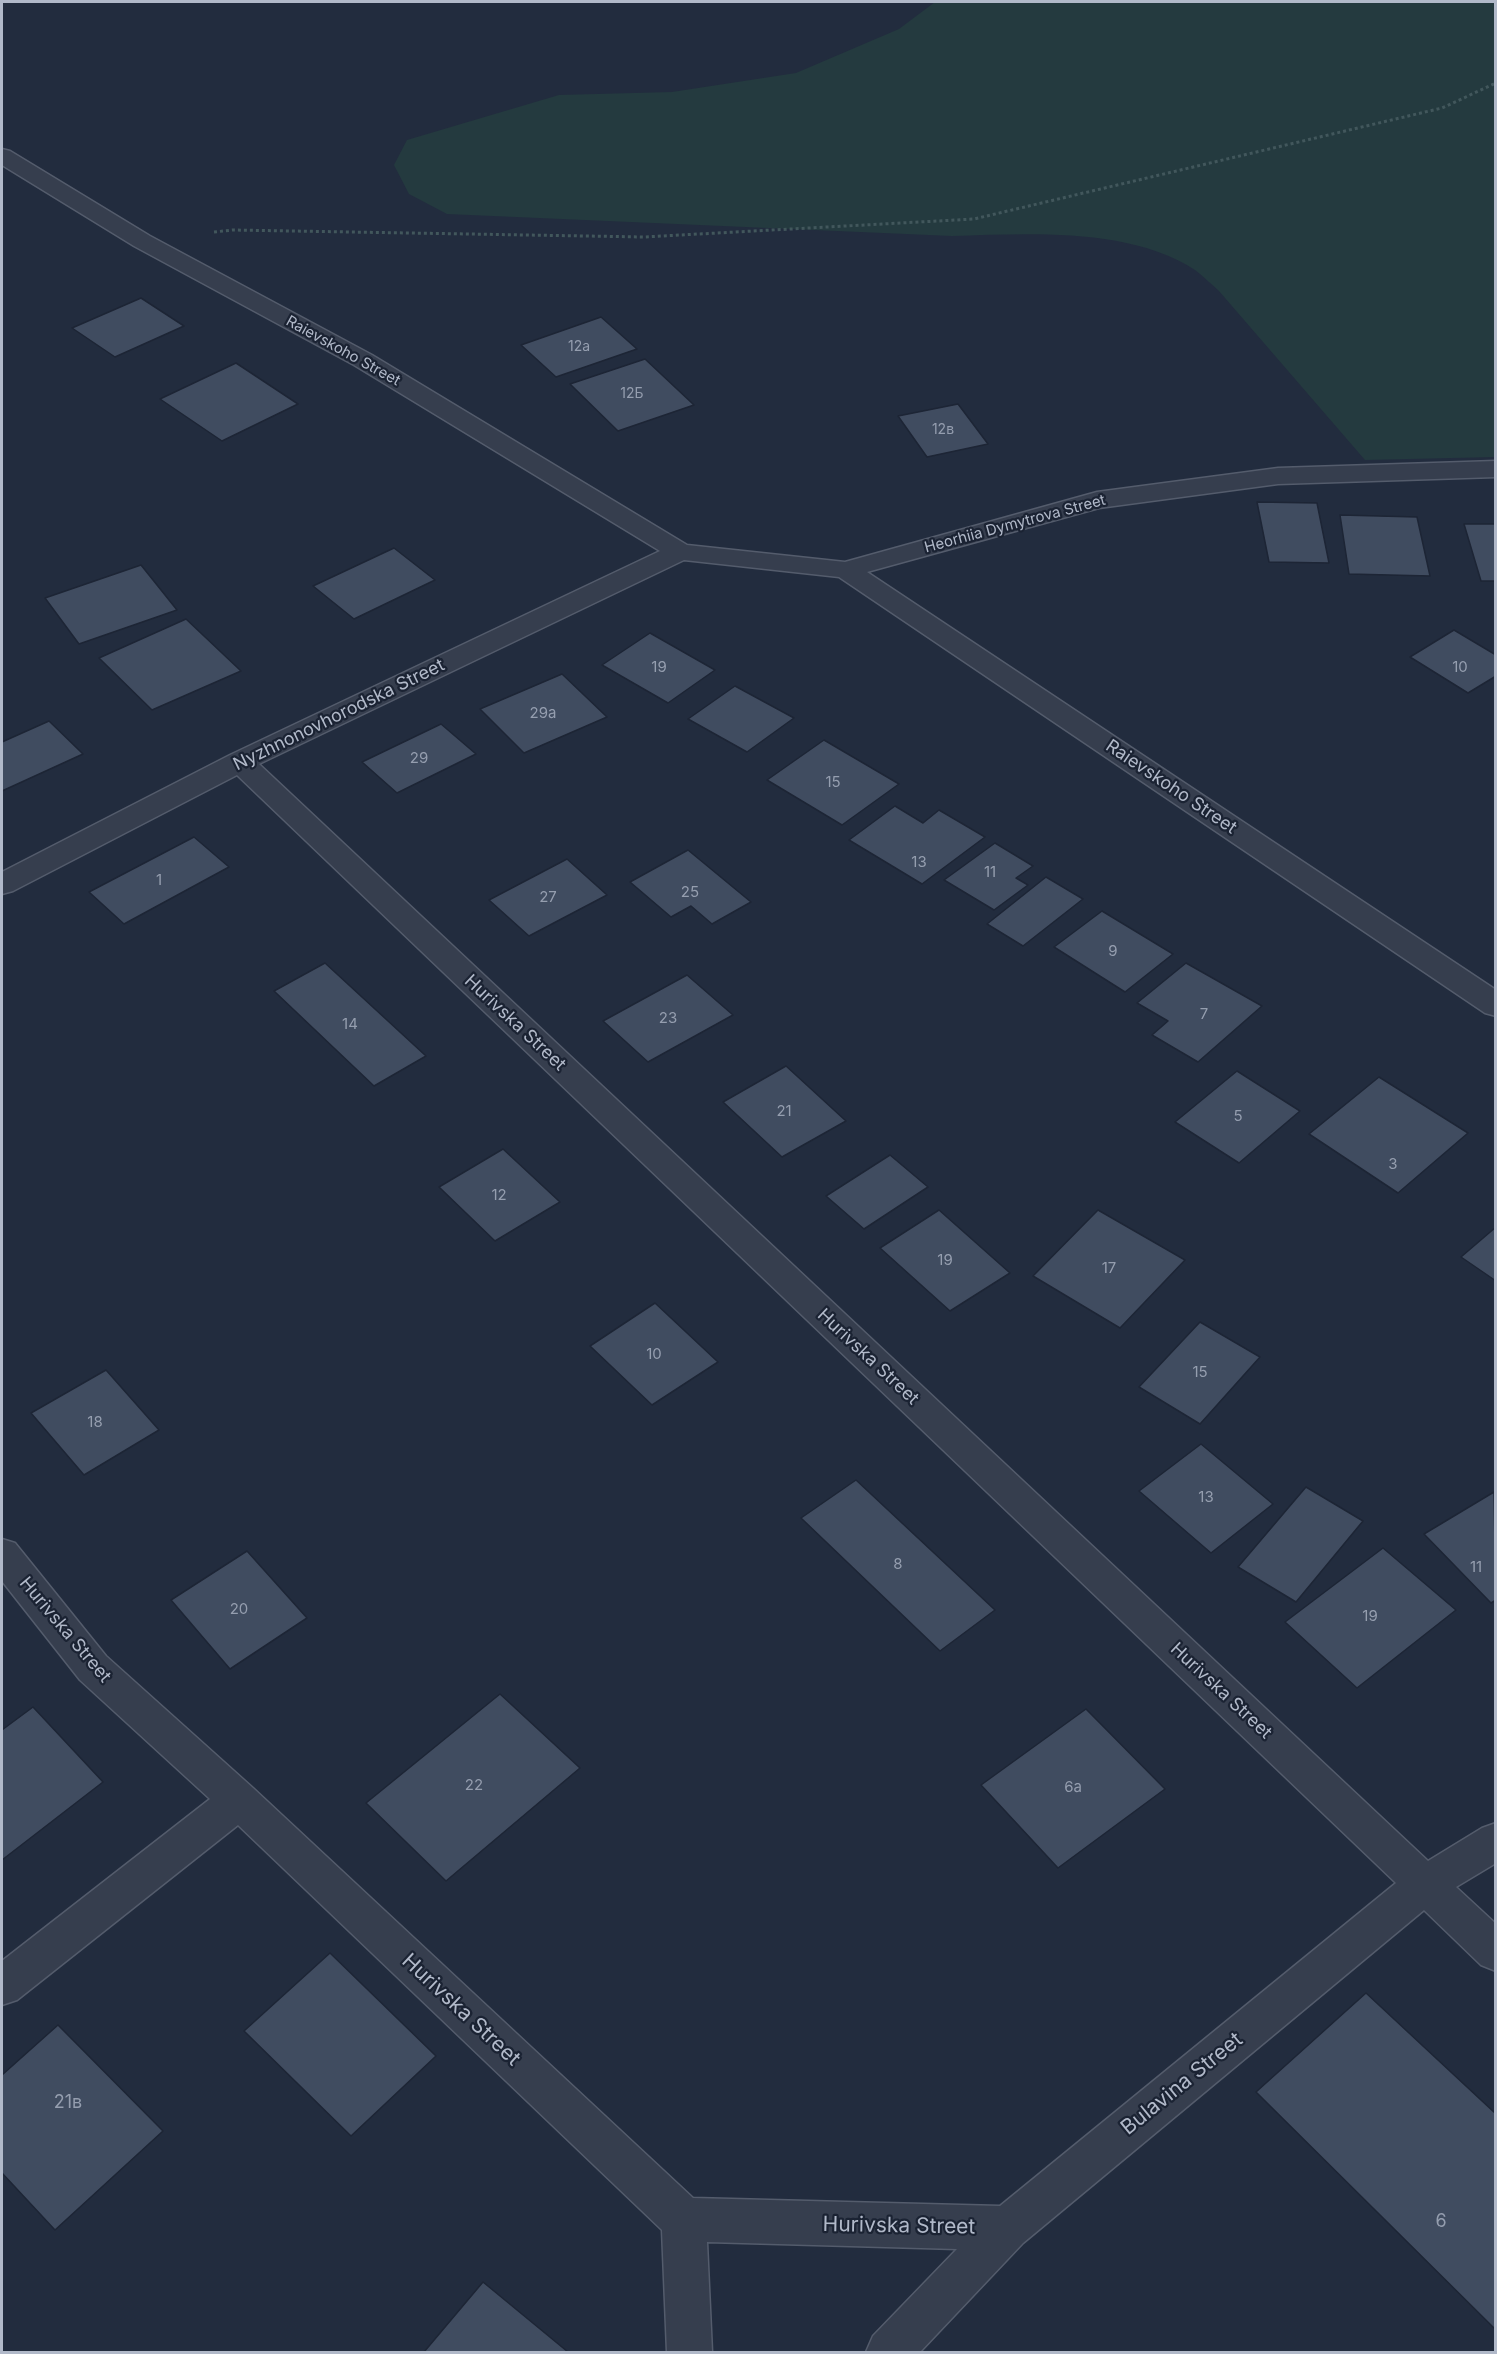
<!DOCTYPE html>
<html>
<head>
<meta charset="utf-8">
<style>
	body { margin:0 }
	#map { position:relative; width:1497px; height:2354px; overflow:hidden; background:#222c3e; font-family:Inter,sans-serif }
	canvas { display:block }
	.frame { position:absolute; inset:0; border:3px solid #b1b9c9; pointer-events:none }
</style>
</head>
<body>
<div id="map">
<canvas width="1497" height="2354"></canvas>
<div class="frame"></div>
</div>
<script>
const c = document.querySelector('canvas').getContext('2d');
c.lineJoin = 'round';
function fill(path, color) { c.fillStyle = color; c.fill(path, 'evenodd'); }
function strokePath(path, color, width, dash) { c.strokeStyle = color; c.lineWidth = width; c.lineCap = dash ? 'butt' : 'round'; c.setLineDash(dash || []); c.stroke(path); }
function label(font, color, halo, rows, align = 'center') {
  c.font = font + ' Inter,sans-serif'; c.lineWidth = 4.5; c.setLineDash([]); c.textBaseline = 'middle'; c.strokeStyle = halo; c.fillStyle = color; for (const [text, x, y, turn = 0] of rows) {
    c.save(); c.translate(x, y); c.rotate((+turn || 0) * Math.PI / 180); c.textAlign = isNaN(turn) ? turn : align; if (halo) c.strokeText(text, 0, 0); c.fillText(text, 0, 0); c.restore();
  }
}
const green = new Path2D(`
	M935,2h560v455l-130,3 -146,-169c-8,-7 -16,-15 -24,-21 -66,-43 -167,-36 -243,-34l-505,-22 -38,-20 -15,-29 13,-25 152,-45 113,-3 124,-19 103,-44z`);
const building = new Path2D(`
	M141,298l43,28 -69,31 -43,-29z
	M601,317l36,32 -81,28 -35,-32z
	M645,359l49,46 -76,26 -48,-47z
	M236,363l62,41 -76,37 -62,-42z
	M958,404l30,40 -61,13 -29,-41z
	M1257,502l60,1 12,60 -60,-1z
	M1340,515l77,2 13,59 -81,-2z
	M1464,524h32v57h-15z
	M394,548l41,32 -81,39 -41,-33z
	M141,565l36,45 -98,34 -34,-46z
	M186,619l55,52 -89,39 -53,-52z
	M1454,630l42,25v21l-28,17 -58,-36z
	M650,633l65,37 -47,33 -66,-38z
	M562,674l45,43 -83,36 -44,-44z
	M735,686l59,32 -47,34 -59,-33z
	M49,721l34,33 -81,37v-49z
	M441,724l35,30 -79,39 -35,-31z
	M824,740l75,44 -57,41 -75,-45z
	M895,806l28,17 16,-13 46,27 -63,47 -73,-44z
	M194,837l35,30 -105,57 -35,-32z
	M995,843l38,23 -17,12 12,7 -34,25 -50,-30z
	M688,850l63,52 -39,22 -21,-18 -20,11 -41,-35z
	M567,859l40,36 -78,41 -40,-36z
	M1046,877l37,22 -60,47 -36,-22z
	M1102,911l71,43 -48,38 -71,-45z
	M325,963l101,93 -52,30 -100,-95z
	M1186,963l76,43 -64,56 -46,-27 16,-14 -31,-18z
	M687,975l46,40 -85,47 -45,-41z
	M786,1066l60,55 -64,36 -59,-55z
	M1237,1071l63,40 -61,52 -64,-41z
	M1379,1077l89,56 -70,60 -89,-59z
	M503,1149l57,53 -65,39 -56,-54z
	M890,1155l38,32 -64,42 -38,-33z
	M939,1210l71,63 -60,38 -70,-63z
	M1098,1210l87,50 -65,68 -87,-52z
	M1496,1227v54l-35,-24z
	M655,1303l63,59 -66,43 -62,-59z
	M1200,1322l60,35 -60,67 -61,-37z
	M106,1370l53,60 -75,45 -53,-62z
	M1201,1444l72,60 -62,49 -72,-62z
	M856,1480l139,130 -55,41 -139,-133z
	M1306,1487l57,34 -67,81 -58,-35z
	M1494,1492l2,108 -5,3 -67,-69z
	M1383,1548l73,62 -99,78 -72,-66z
	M247,1551l60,67 -77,51 -59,-69z
	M500,1694l80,74 -134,113 -80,-78z
	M33,1707l70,75 -101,78v-130z
	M1086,1709l79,80 -107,79 -77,-83z
	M330,1953l106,103 -85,80 -107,-105z
	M1366,1993l130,121v216l-240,-238z
	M58,2025l105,106 -108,99 -53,-57v-98z
	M483,2282l85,70h-144z`);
const path = new Path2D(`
	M214,232l19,-2 411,7 330,-18 468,-111 54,-25`);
const minor = new Path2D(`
	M2,149l8,2 140,85 222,119 315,190 158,17 252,-70 181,-24 218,-7v16l-218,7 -179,24 -232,64 629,418v26l-11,-3 -646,-436 -155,-17 -425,204 1169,1097 54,-33 14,-5v40l-40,24 40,37v47l-15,-6 -57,-55 -401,333 -103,109h-54l7,-16 84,-87 -250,-7 5,110h-45l-5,-122 -424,-405 -221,175 -15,5v-44l208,-162 -130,-119 -78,-99v-42l13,4 91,113 147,132 440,410 307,8 396,-323 -1159,-1108 -224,116 -11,3v-22l228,-117 430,-204 -306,-186 -220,-119 -132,-81z`);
const farNumbernames = [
	["12а",579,347],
	["12Б",632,394],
	["12в",943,430]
];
const farStreetnames = [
	["Raievskoho Street",343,351,29],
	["Heorhiia Dymytrova Street",1015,524,-15]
];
const numberNames = [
	["19",659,667],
	["10",1460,667],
	["29а",543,713],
	["29",419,758],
	["15",833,782],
	["13",919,862],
	["11",990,872],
	["1",159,880],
	["25",690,892],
	["27",548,897],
	["9",1113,951],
	["7",1204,1014],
	["23",668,1018],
	["14",350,1024],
	["21",784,1111],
	["5",1238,1116],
	["3",1393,1164],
	["12",499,1195],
	["19",945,1260],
	["17",1109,1268],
	["10",654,1354],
	["15",1200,1372],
	["18",95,1422],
	["13",1206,1497],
	["8",898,1564],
	["11",1476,1567],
	["20",239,1609],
	["19",1370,1616],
	["22",474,1785],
	["6а",1073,1787]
];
const streetNames = [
	["Nyzhnonovhorodska Street",339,715,-26],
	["Raievskoho Street",1171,787,34],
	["Hurivska Street",515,1023,43],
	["Hurivska Street",868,1357,43],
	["Hurivska Street",65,1630,50],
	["Hurivska Street",1221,1691,43]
];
const nearNumbernames = [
	["21в",68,2103],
	["6",1441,2222]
];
const nearStreetnames = [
	["Hurivska Street",461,2010,43],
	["Bulavina Street",1182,2084,-39],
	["Hurivska Street",899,2226,1]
];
fill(green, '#243a3f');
fill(building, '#404c60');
strokePath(building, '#1d2535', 1.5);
strokePath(minor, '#545c6c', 3);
strokePath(path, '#42575c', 3, [3, 3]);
fill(minor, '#363e4e');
label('14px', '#959eaf', null, farNumbernames);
label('15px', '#b1b9c9', '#1b2333', farStreetnames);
label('15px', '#959eaf', null, numberNames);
label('18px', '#b1b9c9', '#1b2333', streetNames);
label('18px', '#959eaf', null, nearNumbernames);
label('21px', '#b1b9c9', '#1b2333', nearStreetnames);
</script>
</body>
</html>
